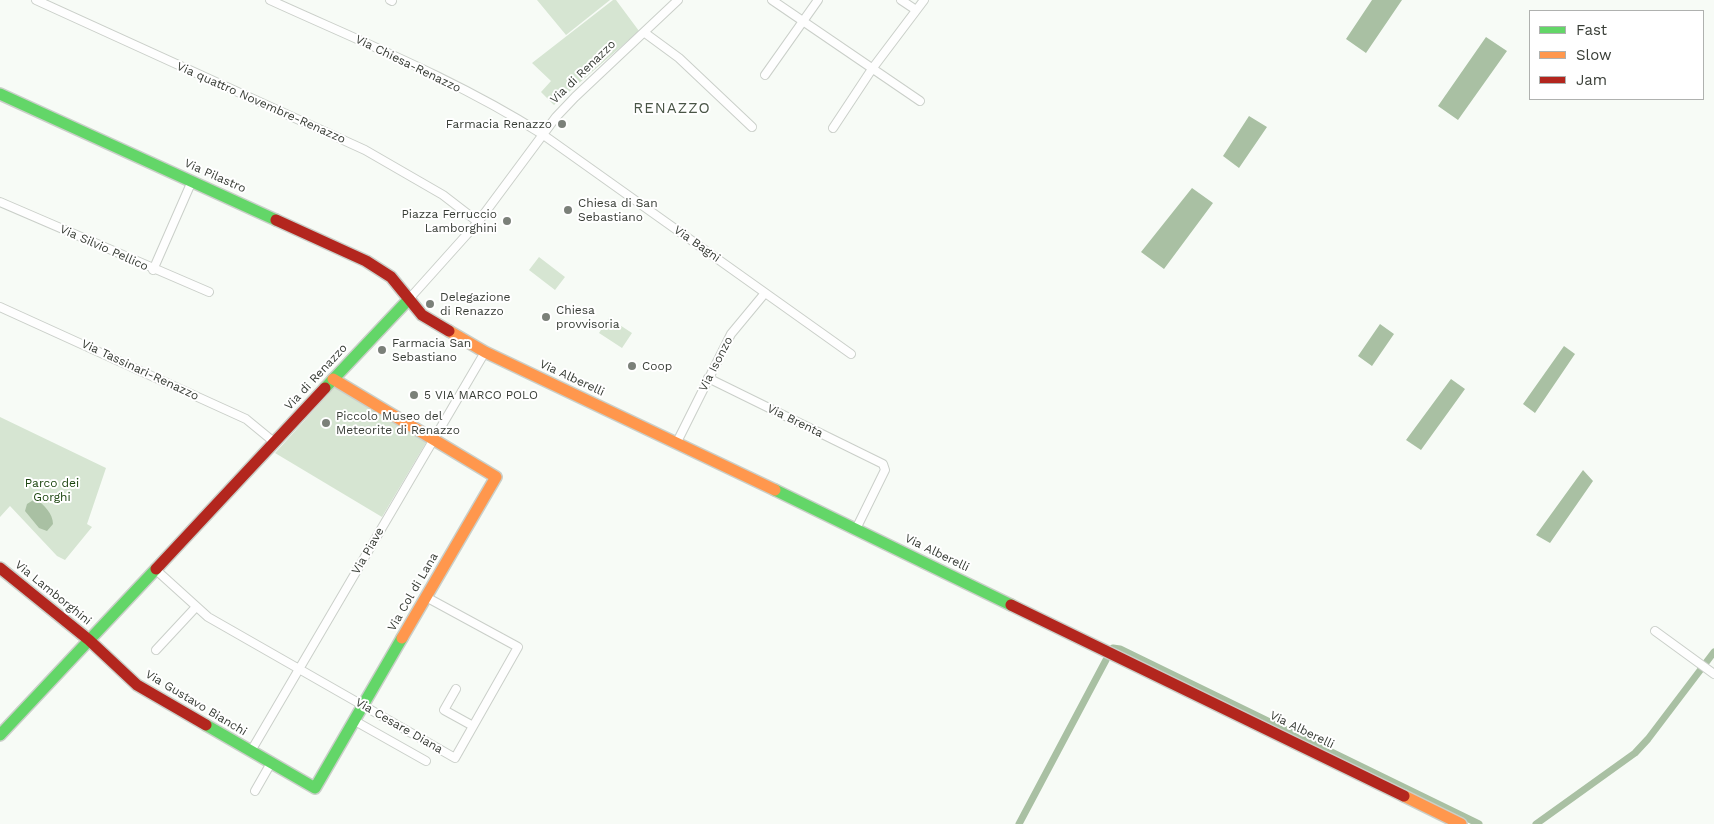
<!DOCTYPE html>
<html>
<head>
<meta charset="utf-8">
<style>
	body { margin:0 }
	#map { position:relative; width:1714px; height:824px; overflow:hidden; background:#f7fbf6; font-family:"Work Sans",sans-serif }
	canvas { display:block }
	.legend { position:absolute; left:1529px; top:10px; width:175px; height:90px; box-sizing:border-box; background:#fff; border:1px solid #afb1af; margin:0; padding:6px 9px; list-style:none; font-size:15px; color:#383d36 }
	.legend li { display:flex; align-items:center; gap:10px; height:25px }
	.legend b { width:25px; border:1px solid #afb1af }
</style>
</head>
<body>
<div id="map">
<canvas width="1714" height="824"></canvas>
<ul class="legend">
<li><b style="height:6px;background:#63d668"></b>Fast</li>
<li><b style="height:6px;background:#ff974d"></b>Slow</li>
<li><b style="height:6px;background:#b3261e"></b>Jam</li>
</ul>
</div>
<script>
const c = document.querySelector('canvas').getContext('2d');
c.lineJoin = 'round';
function fill(path, color) { c.fillStyle = color; c.fill(path, 'evenodd'); }
function strokePath(path, color, width, dash) { c.strokeStyle = color; c.lineWidth = width; c.lineCap = dash ? 'butt' : 'round'; c.setLineDash(dash || []); c.stroke(path); }
function label(font, color, halo, rows, align = 'center') {
  c.font = font + ' "Work Sans",sans-serif'; c.lineWidth = 4; c.setLineDash([]); c.textBaseline = 'middle'; c.strokeStyle = halo; c.fillStyle = color; for (const [text, x, y, turn = 0] of rows) {
    c.save(); c.translate(x, y); c.rotate((+turn || 0) * Math.PI / 180); c.textAlign = isNaN(turn) ? turn : align; if (halo) c.strokeText(text, 0, 0); c.fillText(text, 0, 0); c.restore();
  }
}
const green = new Path2D(`
	M537,0h73l-44,35z
	M613,0h3l23,31 -85,74 -13,-13 10,-11 -19,-18z
	M539,257l26,20 -10,13 -26,-20z
	M609,318l23,15 -10,15 -23,-15z
	M336,386l91,55 -45,76 -107,-64z
	M0,417l106,51 -19,56 5,3 -27,33 -8,-4 -47,-50 -10,11z`);
const water = new Path2D(`
	M1372,0h30l-36,53 -20,-14z
	M1486,37l21,14 -49,69 -20,-14z
	M1249,116l18,11 -28,41 -16,-12z
	M1192,188l21,15 -49,66 -23,-17z
	M1380,324l14,10 -22,32 -14,-10z
	M1564,346l11,8 -40,59 -12,-9z
	M1451,379l14,10 -44,61 -15,-10z
	M1583,470l10,11 -43,62 -14,-8z
	M35,499c9,5 18,15 18,25l-6,7 -8,-3 -14,-17 2,-7z`);
const canal = new Path2D(`
	M1113,648l7,1 359,175
	M1019,824l87,-164
	M1536,824l99,-71 13,-14 66,-87`);
const street = new Path2D(`
	M36,0l329,150 78,45 35,27
	M270,0c92,42 187,80 272,134l309,220
	M390,0l2,1
	M772,0l148,101
	M901,0l15,10
	M645,33l34,25 73,69
	M765,75l53,-75
	M833,128l39,-59 52,-69
	M0,202l209,90
	M153,270l39,-89
	M409,299l69,-77 78,-105 19,-20 103,-97
	M0,307l246,112 28,23
	M708,378l175,86 2,6 -29,59
	M677,442l54,-108 34,-41
	M155,569l53,48 247,141 63,-111 -92,-50
	M1655,631l59,43
	M156,650l40,-43
	M456,689l-12,21 29,16
	M355,721l71,40
	M251,751l234,-399
	M255,791l16,-28`);
const fast = new Path2D(`
	M0,94l276,126
	M325,388l84,-89
	M775,490l236,115
	M206,725l109,63 87,-150
	M0,735l156,-166`);
const slow = new Path2D(`
	M449,331l36,21 290,138
	M333,379l163,98 -94,161
	M1404,796l57,28`);
const jam = new Path2D(`
	M276,220l90,41 25,16 31,38 27,16
	M0,568l89,72 48,45 69,40
	M156,569l169,-181
	M1011,605l393,191`);
const markers = [
	[562,124,5,"#7b8079"],
	[568,210,5,"#7b8079"],
	[507,221,5,"#7b8079"],
	[430,304,5,"#7b8079"],
	[546,317,5,"#7b8079"],
	[382,350,5,"#7b8079"],
	[632,366,5,"#7b8079"],
	[414,395,5,"#7b8079"],
	[326,423,5,"#7b8079"]
];
const streetNames = [
	["Via Chiesa-Renazzo",408,64,26],
	["Via di Renazzo",583,72,-44],
	["Via quattro Novembre-Renazzo",261,103,24],
	["Via Pilastro",215,176,24],
	["Via Bagni",697,244,35],
	["Via Silvio Pellico",104,248,24],
	["Via Isonzo",716,364,-63],
	["Via Tassinari-Renazzo",140,370,25],
	["Via di Renazzo",316,377,-47],
	["Via Alberelli",572,378,25],
	["Via Brenta",795,421,26],
	["Via Piave",368,551,-60],
	["Via Alberelli",937,553,26],
	["Via Col di Lana",413,592,-60],
	["Via Lamborghini",53,593,39],
	["Via Gustavo Bianchi",196,703,31],
	["Via Cesare Diana",399,726,30],
	["Via Alberelli",1302,730,26]
];
const poiNames = [
	["Farmacia Renazzo",552,124,"right"],
	["Chiesa di San",578,203],
	["Sebastiano",578,217],
	["Piazza Ferruccio",497,214,"right"],
	["Lamborghini",497,228,"right"],
	["Delegazione",440,297],
	["di Renazzo",440,311],
	["Chiesa",556,310],
	["provvisoria",556,324],
	["Farmacia San",392,343],
	["Sebastiano",392,357],
	["Coop",642,366],
	["5 VIA MARCO POLO",424,395],
	["Piccolo Museo del",336,416],
	["Meteorite di Renazzo",336,430]
];
const parkNames = [
	["Parco dei",52,483],
	["Gorghi",52,497]
];
const quarterNames = [
	["RENAZZO",672,109]
];
fill(green, '#d6e5d2');
fill(water, '#a9c0a3');
strokePath(canal, '#a9c0a3', 7);
strokePath(street, '#cacfc9', 10);
strokePath(fast, '#cacfc9', 14);
strokePath(slow, '#cacfc9', 14);
strokePath(jam, '#cacfc9', 14);
strokePath(street, '#fefefe', 8);
strokePath(fast, '#63d668', 11);
strokePath(slow, '#ff974d', 11);
strokePath(jam, '#b3261e', 11);
for (const [x, y, r, color] of markers) { const dot = new Path2D(); dot.arc(x, y, r, 0, 2 * Math.PI); c.fillStyle = color; c.fill(dot); strokePath(dot, '#fff', 2); }
label('12px', '#383d36', '#fff', streetNames);
label('12px', '#383d36', '#fff', poiNames, 'left');
label('12px', '#1b440e', '#fff', parkNames);
c.letterSpacing = '1px';
label('15px', '#495546', '#fff', quarterNames);
c.letterSpacing = '0px';
</script>
</body>
</html>
